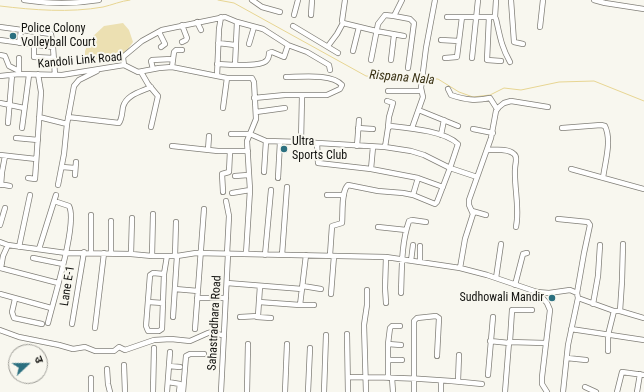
<!DOCTYPE html>
<html>
<head>
<meta charset="utf-8">
<style>
	body { margin:0 }
	#map { position:relative; width:644px; height:392px; overflow:hidden; background:#f8f7ef; font-family:"Roboto Condensed","Noto Sans Devanagari",sans-serif }
	canvas { display:block }
	.north { position:absolute; left:8px; top:344px; width:40px; height:40px; box-sizing:border-box; background:#f8f7ef; border:1px solid #9c9b95; border-radius:50%; rotate:68deg; font-size:11px; font-weight:700; line-height:16px; text-align:center; color:#12120f }
	.north::after { content:''; display:block; margin:auto; width:14px; height:18px; background:#2c7080; clip-path:polygon(50% 0,100% 100%,50% 72%,0 100%) }
</style>
</head>
<body>
<div id="map">
<canvas width="644" height="392"></canvas>
<div class="north">उ</div>
</div>
<script>
const c = document.querySelector('canvas').getContext('2d');
c.lineJoin = 'round';
function fill(path, color) { c.fillStyle = color; c.fill(path, 'evenodd'); }
function strokePath(path, color, width, dash) { c.strokeStyle = color; c.lineWidth = width; c.lineCap = dash ? 'butt' : 'round'; c.setLineDash(dash || []); c.stroke(path); }
function label(font, color, halo, rows, align = 'center') {
  c.font = font + ' "Roboto Condensed",sans-serif'; c.lineWidth = 4; c.setLineDash([]); c.textBaseline = 'middle'; c.strokeStyle = halo; c.fillStyle = color; for (const [text, x, y, turn = 0] of rows) {
    c.save(); c.translate(x, y); c.rotate((+turn || 0) * Math.PI / 180); c.textAlign = isNaN(turn) ? turn : align; if (halo) c.strokeText(text, 0, 0); c.fillText(text, 0, 0); c.restore();
  }
}
const green = new Path2D(`
	M123,23l6,7 4,12 -11,15 -21,2 -16,-1v-7l5,-12 14,-13z`);
const stream = new Path2D(`
	M218,0l16,3 132,73 32,3h22
	M0,6c33,4 70,7 103,1 9,-2 18,-6 27,-7
	M423,79h15l21,13 14,5 17,-2 14,-7 17,2 38,-8 35,-1 50,20`);
const minor = new Path2D(`
	M24,0c25,4 50,4 75,0
	M252,0l10,7 18,5
	M345,0l-3,21 1,2 33,8 28,5
	M402,0l-8,16 16,3 4,4 -6,45
	M496,0l-1,17 1,2c4,17 5,27 14,43
	M511,0l3,42 9,2
	M594,0l11,3 39,6
	M294,15l4,-15
	M311,15l1,-15
	M447,17h42
	M495,17h-6l-2,43 14,1
	M197,22l4,8
	M182,25l5,13 -1,2 -4,2
	M293,26l45,27
	M0,27l51,7 2,13
	M540,27l3,-27
	M37,32l-3,13v12l20,1
	M159,32l6,12 -4,3
	M0,40l53,7 2,28
	M441,40l18,1
	M19,43l2,-12
	M218,43l17,2
	M249,44l5,-17
	M328,46l9,-12 6,-11
	M353,51l6,-24
	M0,55l5,1 4,10 10,5
	M19,58v15
	M445,58l12,-1 5,-40
	M472,58l6,-58
	M371,60l7,-36 7,-9 9,1
	M391,60l3,-25
	M217,64l18,1 2,-43
	M124,65l-1,-7 1,-2 18,-15 20,-11 63,-13 12,5 26,7 25,16 19,7 22,13 1,5
	M235,65c7,0 28,1 32,-5 2,-2 2,-5 2,-7l3,-1 12,5 4,-12
	M172,67l2,-15 2,-2h6
	M153,69l-2,-8 1,-1 20,-1
	M141,72l7,12 10,12 -7,31
	M0,76l19,-2 43,1 62,-10 14,7 21,-4 13,-1 55,11h25l2,4 2,37 -9,22 3,49 -4,64
	M217,76l2,-47 2,-12
	M286,77c14,0 46,-4 56,8l-2,4 -13,6h-25l-1,47
	M448,89l3,6c15,5 24,6 39,3l7,11
	M388,91h33
	M254,98l31,-3h17
	M387,101l6,2 -4,14 -1,10
	M0,103l24,5
	M223,108l4,-30
	M421,111l37,15
	M256,112l29,-4
	M39,117l28,7
	M68,117l51,6c3,-4 3,-10 4,-16 3,-12 17,-15 28,-20
	M8,123l4,-48
	M22,128l7,-53
	M358,128l15,1
	M412,128l11,-31 -2,-9 5,-40 9,-48
	M562,128l39,-3 4,1c7,15 0,36 -2,52
	M473,129l20,4
	M231,134h19l16,7 35,1 84,5 26,4 13,4 26,13 8,-24c-13,-13 -49,-16 -67,-18l-3,2 -3,19
	M441,135l3,-15
	M16,138l22,2
	M317,143l1,20 53,6 2,-22
	M172,146l46,5h30
	M357,146l2,-26
	M208,150l1,-14
	M487,150c7,0 21,-2 27,4 4,3 1,10 1,15 -1,19 5,39 1,58
	M0,155l36,4
	M62,167l13,1
	M371,169l47,9 25,9
	M571,169l73,20
	M0,172h2l3,-16
	M264,172l2,-31
	M75,175l1,-13
	M235,176l13,-1
	M28,178l7,1 6,-87 -3,-18
	M278,178l2,-36
	M0,184l10,2
	M1,185l1,-13
	M58,185l6,-31 3,-30 7,-38 5,-6 18,-9
	M223,192l-1,-18 7,-2 1,-21
	M232,193l18,-3
	M327,195h17
	M413,195l5,-17
	M226,201l3,15 -2,38
	M472,211l14,4
	M558,219l30,3 2,3 -6,28 -7,40 1,5 -10,47 -5,47
	M0,225l5,-17
	M378,227l28,3
	M0,242l8,3
	M19,247l11,-52
	M39,249l17,-54
	M66,253l65,1 21,2h25l19,-3 190,4 74,11 27,7 50,17 12,1 21,-3 7,3
	M91,253v-38
	M111,253v-32
	M131,254l1,-36
	M265,255l6,-65
	M282,255l5,-68
	M330,255l2,-29 10,-3c1,-10 -1,-32 6,-38l30,6 25,2 10,2 22,9 2,-2 13,-34 27,9
	M152,256l1,-42
	M175,256l1,-34
	M386,257l-1,31 1,15
	M33,258l30,6
	M411,261l2,-16
	M420,262v-16
	M0,268l58,15
	M1,268l2,-12 5,-11 58,8
	M460,268l5,-29 8,-25 -4,-9v-5l22,-62 5,-27 3,-4 5,-4 7,-2 37,6
	M164,274l-11,-1 -3,2 -4,51 2,5h11l3,-2 2,-55 3,-18
	M496,278l5,-34
	M227,283l75,6
	M515,285l8,-31 4,-1
	M303,286l18,3
	M175,289l23,2
	M537,292l10,11 3,7 -8,67v7l5,8
	M401,293c1,-24 0,-49 8,-72l3,-1 14,2
	M0,294l51,14
	M331,294l3,-38
	M197,298h29
	M578,298l36,13h6l2,-30 1,-37
	M15,299l-3,13 2,6 28,6
	M148,302l15,1
	M259,302l41,3 6,-50
	M593,304l5,-28 2,-31
	M300,305h14
	M620,311l24,7
	M173,317l4,-61
	M240,317l18,-1 2,-30
	M257,317l14,1
	M48,323c5,-22 30,-100 21,-117l-15,-5
	M72,324l12,-72
	M95,328l9,-75
	M195,329l9,-120
	M571,329l73,11
	M0,330l19,7 40,8 14,4 12,-2 10,4h19l5,-4 6,3 29,-10 17,-1 19,2 18,-8 5,-1 11,4
	M347,334l1,58
	M490,341l19,2
	M510,341l2,-31h20
	M388,344l13,1
	M608,351v-16l6,-24
	M567,358l19,2
	M388,360h14
	M124,365l1,27
	M169,366l11,1
	M107,369l1,15 2,8
	M488,375l5,-58
	M348,377c45,0 90,2 134,7
	M91,378v14
	M388,378v-34l2,-16 2,-2h8
	M392,378l1,14
	M441,381v11
	M458,381l1,-26
	M168,382l12,2 -1,8
	M585,387l11,5
	M153,392l1,-44
	M167,392l3,-40
	M183,392l3,-36 4,-2h14
	M221,392l7,-138
	M247,392l1,-48
	M285,392l2,-48
	M308,392l2,-44
	M324,392l2,-57
	M366,392l-2,-67 3,-20v-15
	M414,392v-71l3,-3 19,-2 3,2 -2,38
	M505,392l4,-50 36,1
	M617,392l5,-20 22,3
	M637,392l3,-18`);
const markers = [
	[13,36,4,"#2c7080"],
	[284,149,4,"#2c7080"],
	[552,298,4,"#2c7080"]
];
const poiNames = [
	["Police Colony",21,29],
	["Volleyball Court",21,43],
	["Ultra",292,142],
	["Sports Club",292,156],
	["Sudhowali Mandir",544,298,"right"]
];
const streetNames = [
	["Kandoli Link Road",80,61,-5],
	["Lane E-1",68,286,-81],
	["Sahastradhara Road",215,323,-87]
];
const waterNames = [
	["Rispana Nala",402,78,5]
];
fill(green, '#ece0b2');
strokePath(stream, '#e7d592', 1);
strokePath(minor, '#817f78', 6);
strokePath(minor, '#fff', 4.5);
for (const [x, y, r, color] of markers) { const dot = new Path2D(); dot.arc(x, y, r, 0, 2 * Math.PI); c.fillStyle = color; c.fill(dot); strokePath(dot, '#f8f7ef', 1.5); }
label('12px', '#12120f', '#f8f7ef', poiNames, 'left');
label('12px', '#12120f', '#f8f7ef', streetNames);
label('italic 13px', '#3a3214', '#f8f7ef', waterNames);
</script>
</body>
</html>
